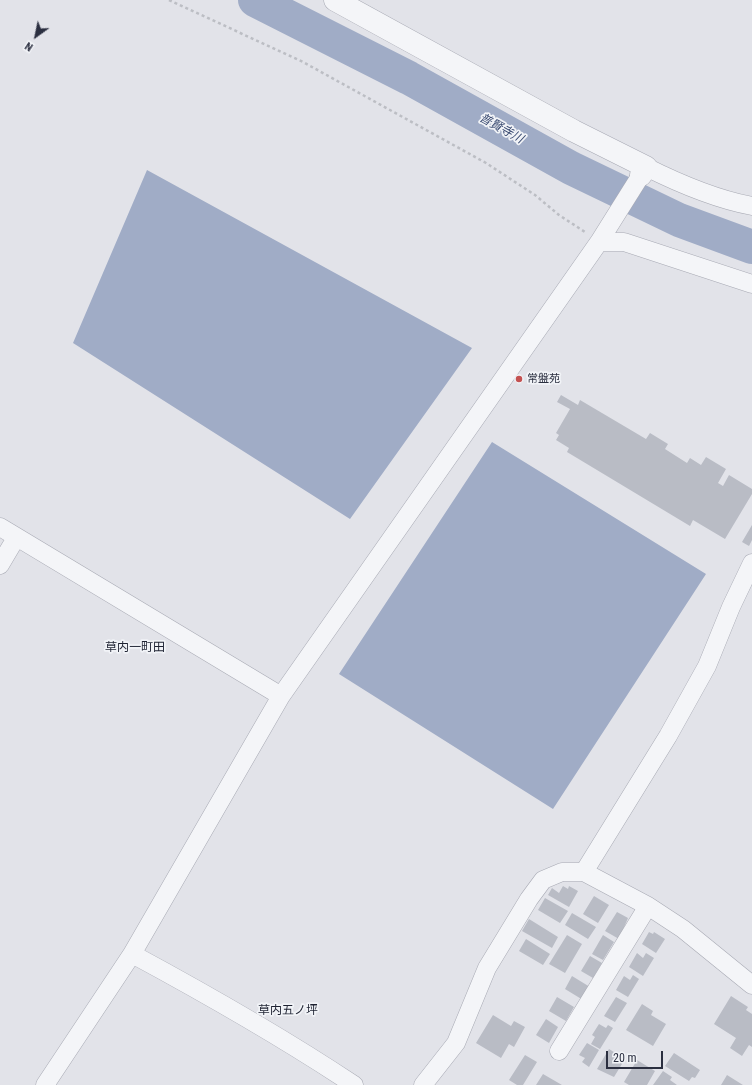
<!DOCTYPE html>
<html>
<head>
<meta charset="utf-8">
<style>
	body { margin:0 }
	#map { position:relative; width:752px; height:1085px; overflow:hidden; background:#e2e3e9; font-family:"Roboto Condensed",sans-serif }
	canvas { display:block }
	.north { position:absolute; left:16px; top:16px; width:40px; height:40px; -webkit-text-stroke:3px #f1f3f7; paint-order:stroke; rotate:213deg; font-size:11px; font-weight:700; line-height:16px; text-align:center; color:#2b2f40 }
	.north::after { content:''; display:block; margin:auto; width:14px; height:18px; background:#2b2f40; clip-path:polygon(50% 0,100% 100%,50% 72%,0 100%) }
	.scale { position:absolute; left:606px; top:1051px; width:57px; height:18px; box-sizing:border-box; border:2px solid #2b2f40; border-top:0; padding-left:5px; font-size:12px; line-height:14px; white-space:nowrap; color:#2b2f40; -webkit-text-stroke:3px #f1f3f7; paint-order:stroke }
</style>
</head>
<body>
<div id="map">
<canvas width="752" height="1085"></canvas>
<div class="north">N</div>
<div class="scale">20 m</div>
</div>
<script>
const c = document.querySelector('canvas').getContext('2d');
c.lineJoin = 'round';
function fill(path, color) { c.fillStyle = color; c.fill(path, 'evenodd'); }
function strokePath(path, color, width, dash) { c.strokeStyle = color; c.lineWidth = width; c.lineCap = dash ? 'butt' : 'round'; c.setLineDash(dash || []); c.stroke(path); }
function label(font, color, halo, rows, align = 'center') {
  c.font = font + ' "Roboto Condensed","Noto Sans JP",sans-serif'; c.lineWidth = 3.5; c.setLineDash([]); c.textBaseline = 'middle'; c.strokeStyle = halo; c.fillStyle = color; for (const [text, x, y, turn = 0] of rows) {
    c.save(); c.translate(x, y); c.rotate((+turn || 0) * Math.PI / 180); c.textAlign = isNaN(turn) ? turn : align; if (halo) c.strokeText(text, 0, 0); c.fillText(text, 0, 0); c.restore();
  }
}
const water = new Path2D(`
	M147,170l325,178 -122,171 -277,-176z
	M492,442l214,132 -153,235 -214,-135z`);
const river = new Path2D(`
	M255,0l154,78 162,90 108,52 73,27`);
const building = new Path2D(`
	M561,395l17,10 2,-5 66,39 4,-6 18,11 -3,5 22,14 3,-5 11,7 5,-8 20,12 -8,14 5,3 6,-11 23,14v5l-27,45 -32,-19 -3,6 -123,-74 2,-4 -13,-8 3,-5 -3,-2 14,-24 -13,-7z
	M752,525v15l-3,6 -7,-4z
	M563,886l5,3 1,-3 9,5 -9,16 -21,-12 4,-7 7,5z
	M594,896l15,9 -11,18 -15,-9z
	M545,898l23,13 -8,12 -22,-13z
	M617,912l11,6 -9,21 -14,-8z
	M572,913l24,14 -8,12 -23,-14z
	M529,919l29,18 -6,11 -30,-17z
	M649,932l4,2 1,-2 11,7 -9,14 -14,-9z
	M567,935l15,9 -17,29 -16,-9z
	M603,935l11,7 -11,18 -11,-6z
	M526,939l24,15 -7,11 -24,-14z
	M637,953l6,5 3,-5 8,5 -11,18 -14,-9z
	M590,956l12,7 -9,15 -12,-7z
	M633,975l6,4 -11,18 -12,-7 8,-14 6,4z
	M572,976l18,11 -7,13 -18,-11z
	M731,996l17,11 -2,3 6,4v33l-3,-2 -7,11 -12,-8 6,-10 -22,-14z
	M557,997l17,10 -8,14 -17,-10z
	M616,997l11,6 -12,19 -11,-6z
	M642,1004l11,7 -2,4 15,9 -13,22 -27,-16z
	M493,1015l18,11 3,-5 11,6 -11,20 -5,-3 -8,14 -25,-15z
	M546,1019l12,8 -9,16 -13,-8z
	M599,1024l7,4 2,-3 5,3 -13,21 -9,-5 4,-7 -3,-2z
	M587,1043l12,7 -10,17 -7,-5 3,-4 -6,-3z
	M609,1049l16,10 -11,18 -17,-8z
	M674,1053l26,17 -5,8 -3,-1 -3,4 -24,-15z
	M525,1055l12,7 -14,23h-6l-8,-5z
	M637,1060l18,11 -8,14h-18l-5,-3z
	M663,1071l9,6 -2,3 7,5h-24z
	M543,1074l19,11h-26z
	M727,1075l16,10h-22z`);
const path = new Path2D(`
	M169,0l134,62 183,101 49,32 24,20 26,17`);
const minor = new Path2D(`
	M646,167c34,17 69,32 106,39
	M599,242h25l128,42
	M0,527l281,169
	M0,565l16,-27
	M584,872l84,-136 39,-70 24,-59 21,-44
	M132,954c76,41 150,83 222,131
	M559,1051l89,-145
	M45,1085l87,-131 149,-258 318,-454 42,-67
	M423,1085l33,-42 31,-75 42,-69 14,-19 19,-8h22l64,34 35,23 69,56`);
const tertiary = new Path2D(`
	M335,0l239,131 72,36 -5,8`);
const markers = [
	[519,379,4,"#c45151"]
];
const poiNames = [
	["常盤苑",527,379]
];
const waterNames = [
	["普賢寺川",501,129,29]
];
const neighbourhoodNames = [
	["草内一町田",135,648],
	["草内五ノ坪",288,1011]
];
fill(water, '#a0acc6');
strokePath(river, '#a0acc6', 34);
fill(building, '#b9bcc5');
strokePath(minor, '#a7a9b3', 19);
strokePath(tertiary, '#a7a9b3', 23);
strokePath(path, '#bcbec4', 2.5, [3, 3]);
strokePath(minor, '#f4f5f8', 18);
strokePath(tertiary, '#f4f5f8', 22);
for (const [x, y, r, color] of markers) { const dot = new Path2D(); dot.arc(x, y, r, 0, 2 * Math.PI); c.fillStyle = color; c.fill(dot); strokePath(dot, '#f1f3f7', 1.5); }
label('11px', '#2b2f40', '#f1f3f7', poiNames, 'left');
label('italic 12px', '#384970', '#f1f3f7', waterNames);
label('12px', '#1d2131', '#f1f3f7', neighbourhoodNames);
</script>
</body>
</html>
